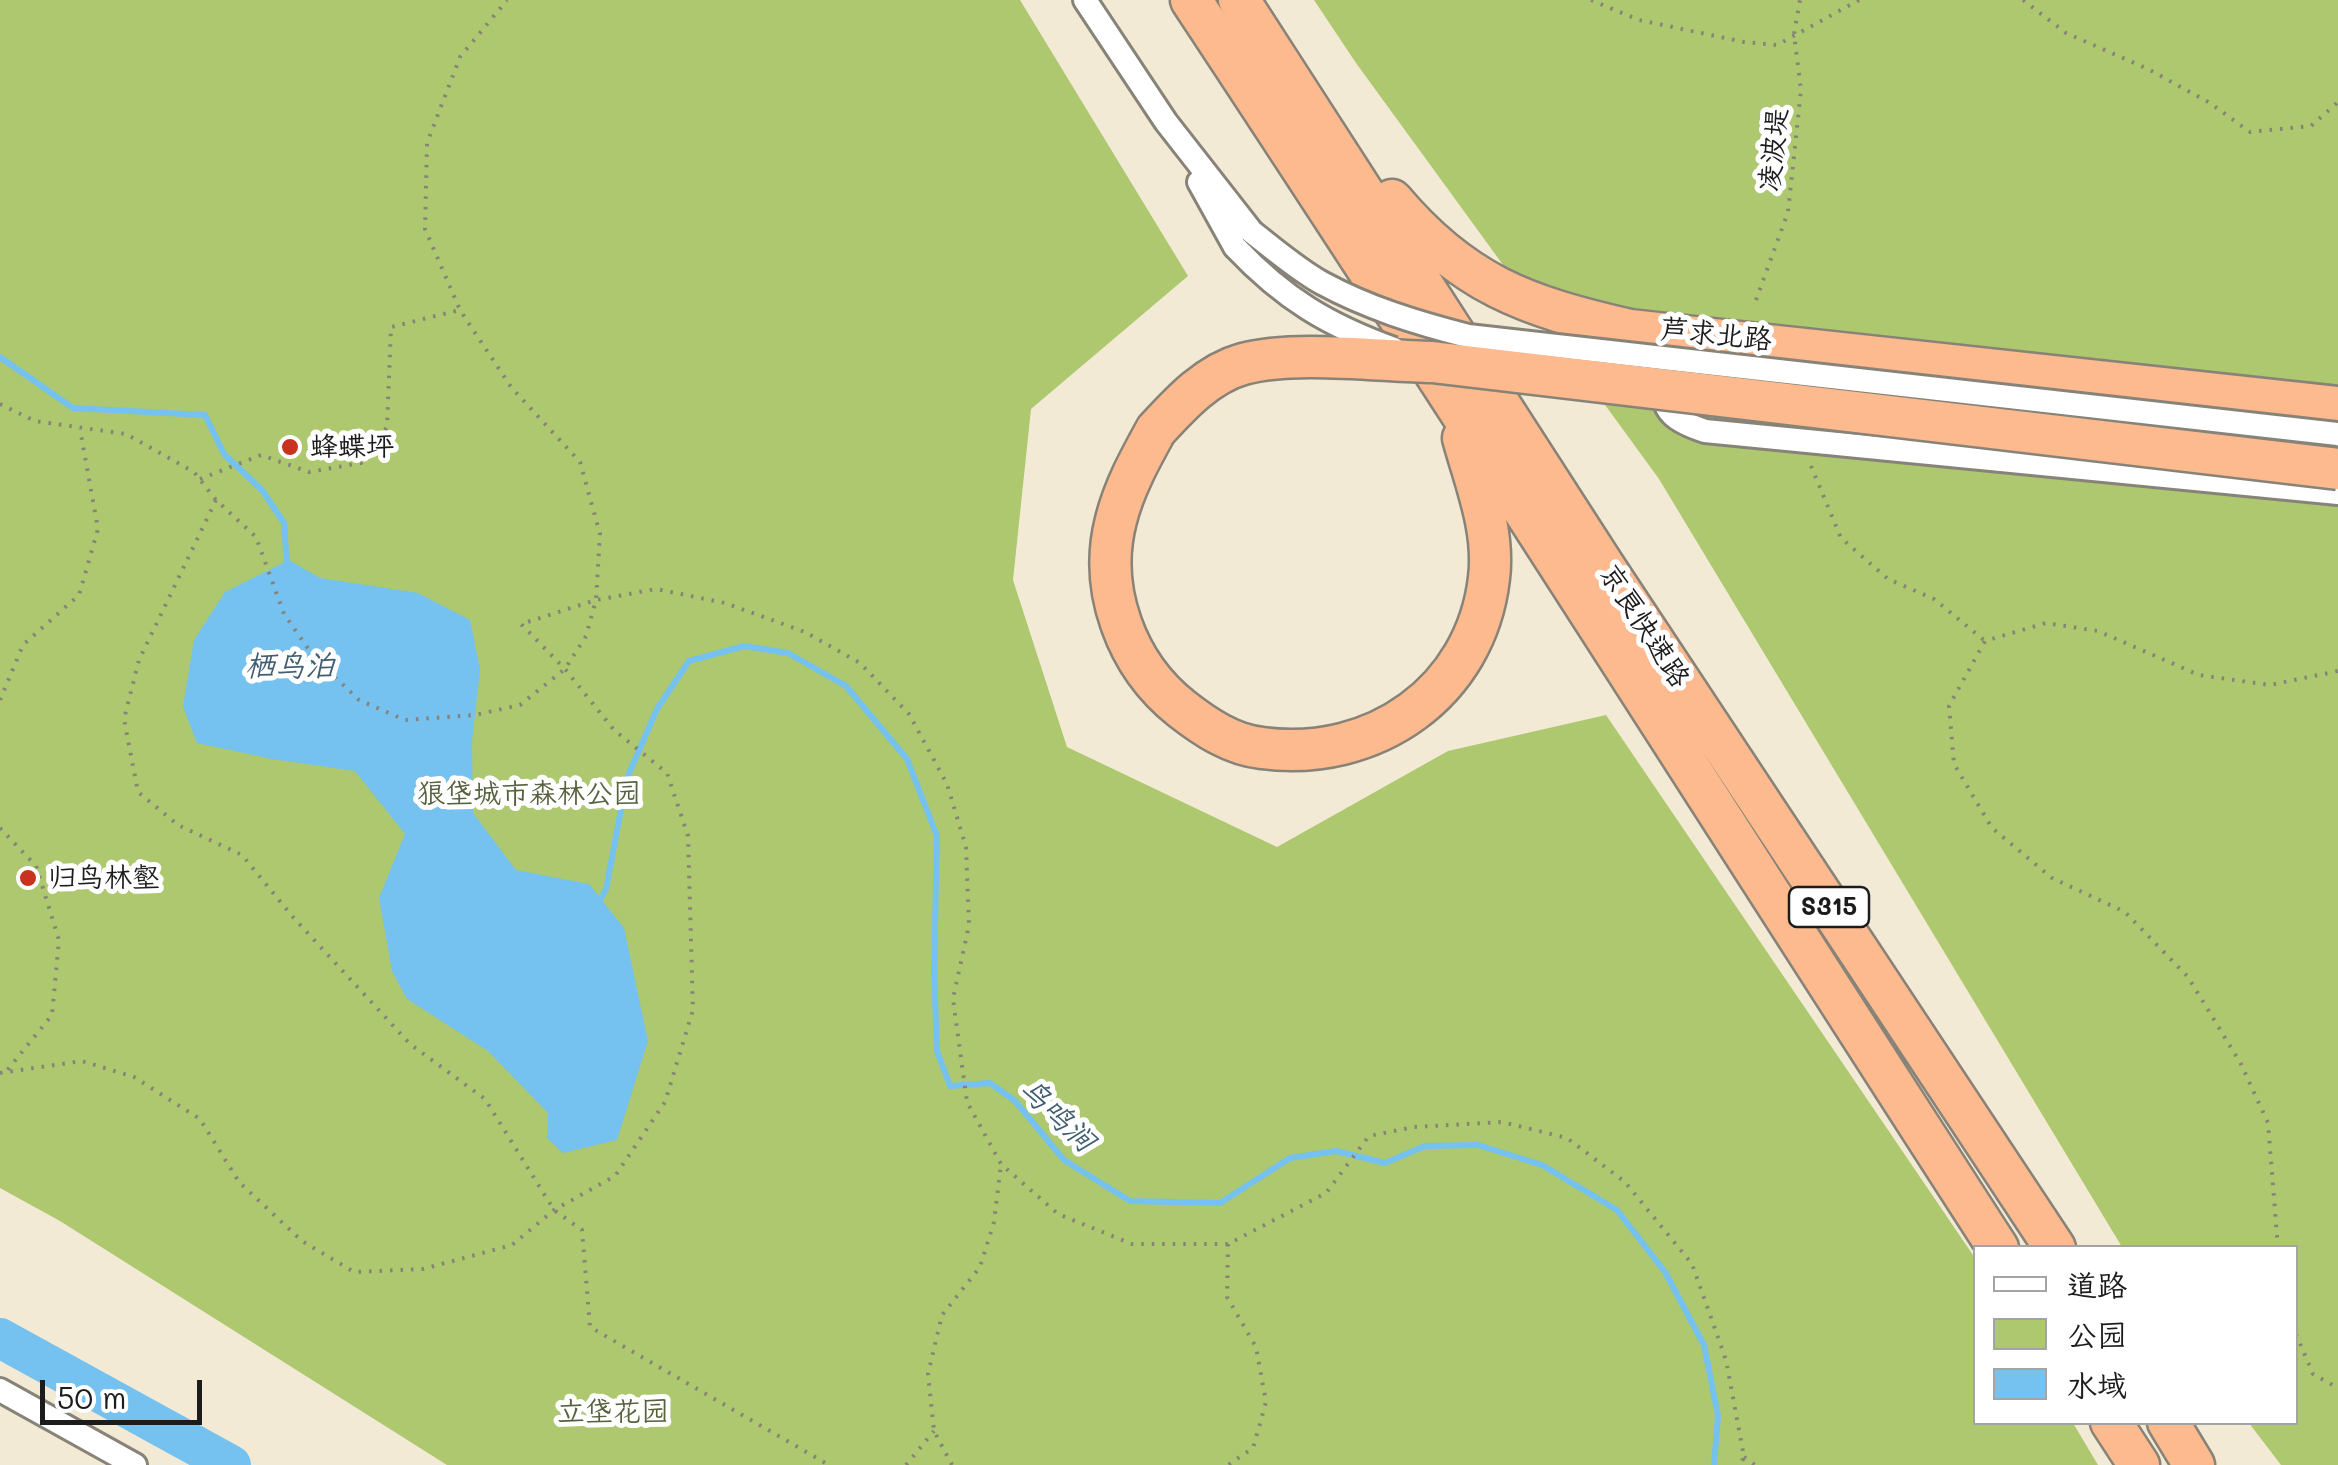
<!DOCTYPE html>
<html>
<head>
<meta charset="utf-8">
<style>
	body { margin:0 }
	#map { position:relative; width:2338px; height:1465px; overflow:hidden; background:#f3ead5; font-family:Mali,"LXGW WenKai TC",sans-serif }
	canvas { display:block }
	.legend { position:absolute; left:1973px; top:1245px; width:325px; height:180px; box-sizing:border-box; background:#fff; border:2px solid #a4a4a4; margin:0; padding:12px 18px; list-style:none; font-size:30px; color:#1c1c1c }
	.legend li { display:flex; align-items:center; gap:20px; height:50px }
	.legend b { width:50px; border:2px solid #a4a4a4 }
	.scale { position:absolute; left:40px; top:1380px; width:162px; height:45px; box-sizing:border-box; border:5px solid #1c1c1c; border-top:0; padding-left:12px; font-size:30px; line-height:35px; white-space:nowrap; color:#1c1c1c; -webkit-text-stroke:8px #fff; paint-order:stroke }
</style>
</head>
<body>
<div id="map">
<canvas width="2338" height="1465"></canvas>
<ul class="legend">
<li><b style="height:12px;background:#fff"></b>道路</li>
<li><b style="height:28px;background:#adc86e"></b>公园</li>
<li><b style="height:28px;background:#75c1ef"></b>水域</li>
</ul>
<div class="scale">50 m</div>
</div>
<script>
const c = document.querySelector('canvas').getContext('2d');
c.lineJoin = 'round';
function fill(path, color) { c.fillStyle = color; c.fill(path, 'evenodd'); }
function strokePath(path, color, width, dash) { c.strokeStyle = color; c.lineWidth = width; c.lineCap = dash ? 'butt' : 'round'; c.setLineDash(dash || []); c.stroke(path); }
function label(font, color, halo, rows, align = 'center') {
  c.font = font + ' Mali,"LXGW WenKai TC",sans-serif'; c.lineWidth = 10; c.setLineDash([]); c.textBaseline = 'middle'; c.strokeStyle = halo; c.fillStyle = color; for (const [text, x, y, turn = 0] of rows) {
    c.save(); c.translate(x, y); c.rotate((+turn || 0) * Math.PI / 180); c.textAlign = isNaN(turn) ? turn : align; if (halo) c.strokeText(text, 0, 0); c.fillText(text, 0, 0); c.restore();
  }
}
const green = new Path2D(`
	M0,0h1020l168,276 -157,133 -18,171 54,167 210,100 171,-96 158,-36 369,543 1,164 97,1 25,42h-1651l-387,-244 -60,-33z
	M1314,0h1024v1465h-57l-32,-42 47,-1v-174l-174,-1 -463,-768 -303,-416z`);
const water = new Path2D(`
	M289,560l31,18 98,15 52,27 10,49 -8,73 1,71 43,57 73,14 35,44 24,113 -31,99 -54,13 -16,-15 1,-25 -60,-62 -81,-52 -15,-28 -13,-73 26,-64 -50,-63 -83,-12 -75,-16 -14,-36 11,-67 31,-48z`);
const stream = new Path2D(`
	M0,357l73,51 132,7 19,39 38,36 22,33 3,42
	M599,902l7,-13 21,-111 30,-69 32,-48 55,-15 44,7 58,33 61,73 30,77 -3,136 3,79 13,35 40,-3 25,18 49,59 66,41 90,2 70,-45 46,-7 49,12 40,-17 53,-1 64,20 75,45 48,62 39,73 14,71 -4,49`);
const river = new Path2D(`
	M0,1338l231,127`);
const path = new Path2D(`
	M1591,0l48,20 105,22 33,3 82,-45
	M2023,0l43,33 82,36 62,34 40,29 61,-6 27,-24
	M1756,300l32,-88 13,-122 -7,-56 6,-34
	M0,404l35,17 91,13 68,38 22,28 40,37 28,77 30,43 45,43 46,20 70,-5 45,-10 45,-36 21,-33 10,-36 4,-66 -20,-72 -69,-75 -51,-77 -35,-81 2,-86 33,-86 47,-57
	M1811,466l30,72 47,41 46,20 51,42
	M200,479l61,-24 48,17 52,-9 26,-36 4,-100 69,-17
	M216,500l-77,160 -15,59 14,73 40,33 64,30 50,61 118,128 75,55 69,111 28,20 8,97 239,138
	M0,700l23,-55 56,-50 19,-66 -18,-100
	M0,828l36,38 23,74 -7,75 -47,58
	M0,1073l82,-12 52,16 66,42 39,63 63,59 52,31 69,-3 89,-24 42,-35 61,-34 50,-74 28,-92 -5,-174 -21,-63 -53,-43 -49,-61 -44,-45 75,-24 60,-11 69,14 80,29 55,31 49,51 38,70 19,63 3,78 -16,74 14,103 34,62 57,50 74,30h96l98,-51 43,-57 45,-9 88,-5 65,16 58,44 67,82 34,96 18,97 -4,8
	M1228,1244l-1,53 29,50 10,55 -13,46 -25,17
	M2278,1248l-10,-125 -27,-59 -53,-87 -63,-65 -73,-34 -60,-50 -38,-64 -5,-58 36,-65 61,-18 52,8 101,44 71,10 68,-14
	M2296,1334l17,40 25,14
	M1744,1457l11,8
	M906,1465l28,-34
	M952,1465l-18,-34 -6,-57 14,-59 38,-48 14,-45 7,-58`);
const street = new Path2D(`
	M1085,0l81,122 86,110
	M1199,182l36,65
	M1663,382c-3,31 15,40 42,49l633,62
	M0,1390l135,75`);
const highway = new Path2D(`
	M1191,0c273,413 538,831 807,1248
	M1239,0l365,566 451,682
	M1392,200c71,84 133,106 238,130l708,77
	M1156,430c-16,29 -32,58 -40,90 -18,69 10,145 66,189 23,18 50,36 80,39 112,15 214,-56 227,-170 6,-48 -14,-96 -26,-140
	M2111,1422l28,43
	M2168,1422l26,43`);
const streetBridge = new Path2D(`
	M1252,232c22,17 45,37 70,51 46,25 95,40 146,53l870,98
	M1235,247c49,52 93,78 159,102`);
const highwayBridge = new Path2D(`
	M1156,430c24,-26 51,-56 87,-66 51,-14 135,-3 189,-2l906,107`);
const markers = [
	[290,447,10,"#c8321e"],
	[28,878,10,"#c8321e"]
];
const shields = [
	[1829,907,80]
];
const shieldNames = [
	["S315",1829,907]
];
const streetNames = [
	["凌波堤",1774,150,-84],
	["芦求北路",1716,335,6],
	["京良快速路",1644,626,57]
];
const poiNames = [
	["蜂蝶坪",310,447],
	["归鸟林壑",48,878]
];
const parkNames = [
	["狼垡城市森林公园",529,794],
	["立垡花园",613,1412]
];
const waterNames = [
	["栖鸟泊",290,667],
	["鸟鸣涧",1057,1115,44]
];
fill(green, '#adc86e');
fill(water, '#75c1ef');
strokePath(stream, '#75c1ef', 6);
strokePath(river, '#75c1ef', 40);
strokePath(street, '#888378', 28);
strokePath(highway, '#888378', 45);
strokePath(path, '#888378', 4, [2.5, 8]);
strokePath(street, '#fff', 22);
strokePath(highway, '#fcba8e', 40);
strokePath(streetBridge, '#888378', 28, []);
strokePath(highwayBridge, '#888378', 45, []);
strokePath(streetBridge, '#fff', 22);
strokePath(highwayBridge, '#fcba8e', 40);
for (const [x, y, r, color] of markers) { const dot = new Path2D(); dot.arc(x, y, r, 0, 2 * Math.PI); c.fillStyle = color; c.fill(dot); strokePath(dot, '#fff', 4); }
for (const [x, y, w] of shields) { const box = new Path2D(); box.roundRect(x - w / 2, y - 20, w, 40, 8); c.fillStyle = '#fff'; c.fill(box); strokePath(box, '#1c1c1c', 2.5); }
label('bold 25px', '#1c1c1c', null, shieldNames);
label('28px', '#1c1c1c', '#fff', streetNames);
label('28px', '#1c1c1c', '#fff', poiNames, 'left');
label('28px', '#56613d', '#fff', parkNames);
label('italic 30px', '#405e70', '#fff', waterNames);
</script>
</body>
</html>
